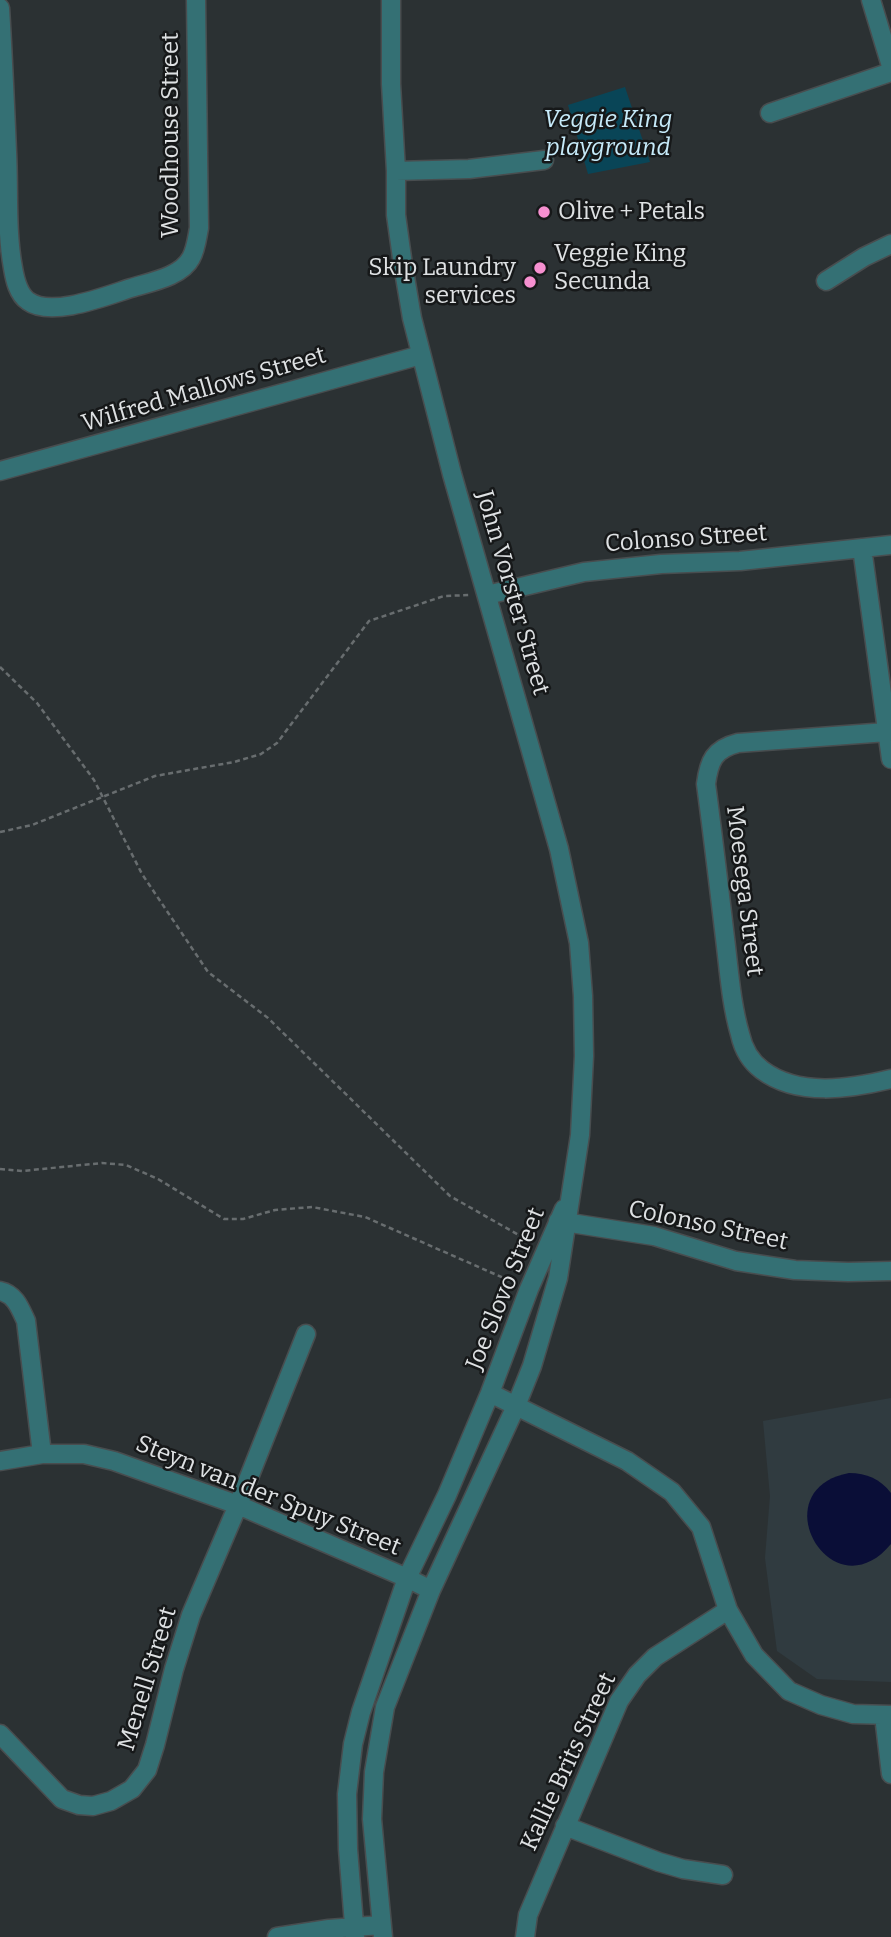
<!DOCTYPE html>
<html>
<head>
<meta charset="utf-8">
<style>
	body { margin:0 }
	canvas { display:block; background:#2b3133 }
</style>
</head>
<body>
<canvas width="891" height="1937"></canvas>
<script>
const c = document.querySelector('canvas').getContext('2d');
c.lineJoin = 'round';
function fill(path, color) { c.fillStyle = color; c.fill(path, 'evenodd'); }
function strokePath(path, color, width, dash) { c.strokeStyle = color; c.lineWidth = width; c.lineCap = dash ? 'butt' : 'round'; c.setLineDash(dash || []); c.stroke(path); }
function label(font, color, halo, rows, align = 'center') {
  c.font = font + ' Bitter,serif'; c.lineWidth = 5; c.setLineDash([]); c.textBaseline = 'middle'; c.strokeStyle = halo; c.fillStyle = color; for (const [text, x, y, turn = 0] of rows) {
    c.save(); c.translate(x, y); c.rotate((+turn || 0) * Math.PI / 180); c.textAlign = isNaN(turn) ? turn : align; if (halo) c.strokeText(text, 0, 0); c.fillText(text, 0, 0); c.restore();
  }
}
const built = new Path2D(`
	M891,1398v284l-74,-3 -40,-28 -12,-93 5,-62 -7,-75z`);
const green = new Path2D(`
	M625,87l25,75 -62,12 -20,-69z`);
const water = new Path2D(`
	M849,1473c18,0 31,6 42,20v51c-59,71 -131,-54 -42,-71z`);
const path = new Path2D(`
	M0,667l37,36 57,77 48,94 66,98 60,46 182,178 81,46
	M0,832l32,-7 123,-49 79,-14 27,-8 16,-11 92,-122 75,-25 26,-1
	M0,1169l22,2 80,-8 24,2 32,14 66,40h19l32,-9 37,-3 53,10 150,66`);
const minor = new Path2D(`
	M871,0l20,66
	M0,8c3,48 5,96 7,144 2,38 -1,78 6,116 2,12 5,26 15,33 23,17 78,-5 103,-13 19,-6 50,-11 60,-30 5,-9 6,-20 8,-30l-3,-228
	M770,113l121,-41
	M396,171l73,-2 75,-9
	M826,281l38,-24 27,-13
	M0,471l421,-116
	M862,548l29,211
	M487,595l97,-23 77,-8 79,-3 151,-16
	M887,732l-149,11c-24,6 -29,18 -32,41 7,52 13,103 19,154 4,32 6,65 15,96 3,14 10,27 22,36 36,27 88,19 129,9
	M558,1221l96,15 82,25 59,9 53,2 43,-1
	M0,1291c15,3 20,17 26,30l16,133
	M490,1393l137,68 45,31 29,35 27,83 26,45 35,36 32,14 32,9 38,1
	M0,1461l42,-7h42l30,7 124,44 169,73 24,12
	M884,1716l7,58
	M0,1734l62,65 17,6 14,1 18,-5 21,-12 15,-19 8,-25 19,-76 17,-54 47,-110 68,-171
	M565,1826l94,36 24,7 40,6
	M277,1937l52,-8 52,-4
	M355,1937l-7,-88 -1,-55 6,-50 8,-32 46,-134 40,-83 43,-102 39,-104 35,-80
	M383,1937l-11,-118 2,-47 11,-65 46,-117 85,-184 16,-40 26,-88 22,-143 4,-79 -1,-60 -4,-53 -20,-94 -107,-375 -40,-156 -9,-53 -7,-50v-44l-5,-87v-84
	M525,1937l3,-22 91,-214 18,-26 18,-18 73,-47`);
const markers = [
	[544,212,7,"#f690d0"],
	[540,268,7,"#f690d0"],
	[530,282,7,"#f690d0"]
];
const parkNames = [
	["Veggie King",608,120],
	["playground",608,148]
];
const streetNames = [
	["Woodhouse Street",171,135,-90],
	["Wilfred Mallows Street",204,390,-16],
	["Colonso Street",686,539,-4],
	["John Vorster Street",512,593,74],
	["Moesega Street",744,891,83],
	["Colonso Street",708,1226,12],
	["Joe Slovo Street",506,1289,-68],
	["Steyn van der Spuy Street",268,1496,22],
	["Menell Street",148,1679,-73],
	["Kallie Brits Street",569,1762,-65]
];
const poiNames = [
	["Olive + Petals",558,212],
	["Veggie King",554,254],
	["Secunda",554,282],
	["Skip Laundry",516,268,"right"],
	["services",516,296,"right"]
];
fill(built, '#303b40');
fill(green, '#094557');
fill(water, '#0a0e37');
strokePath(minor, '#484d4f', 21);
strokePath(path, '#686d6f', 2.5, [5, 3.5]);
strokePath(minor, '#347074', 18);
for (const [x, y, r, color] of markers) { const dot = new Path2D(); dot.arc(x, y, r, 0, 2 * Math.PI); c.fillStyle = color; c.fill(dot); strokePath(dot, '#161819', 2.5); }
label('italic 24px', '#c6eaf9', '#161819', parkNames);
label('24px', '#dee1e3', '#161819', streetNames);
label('24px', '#dee1e3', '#161819', poiNames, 'left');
</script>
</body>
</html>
